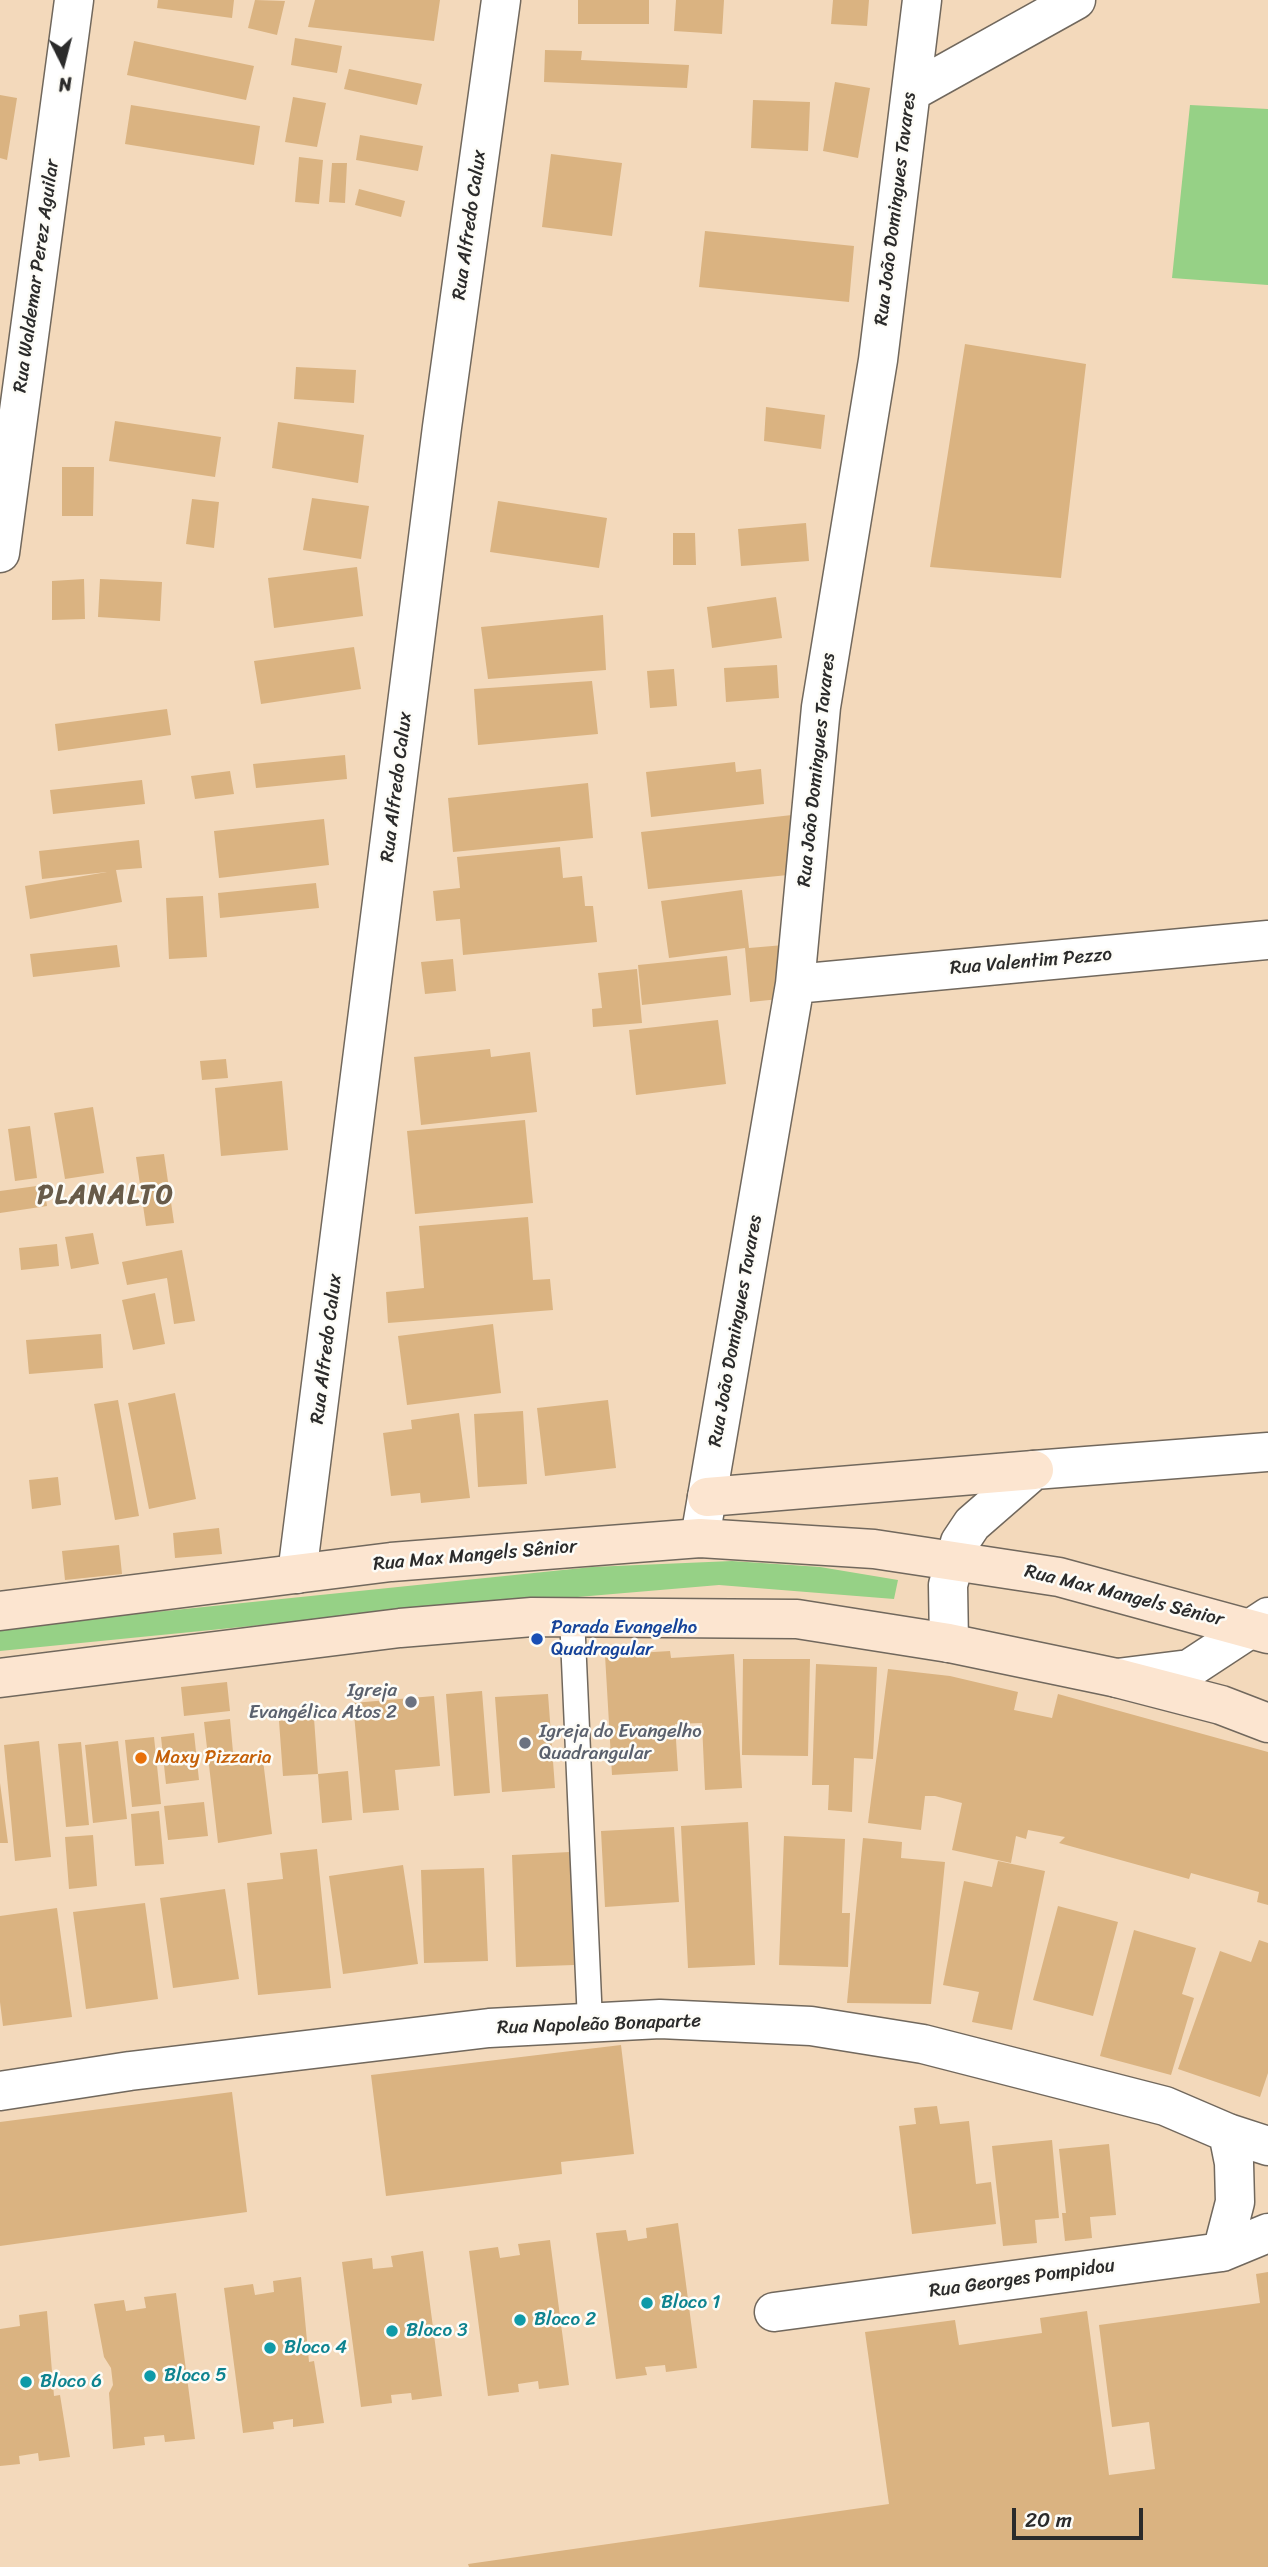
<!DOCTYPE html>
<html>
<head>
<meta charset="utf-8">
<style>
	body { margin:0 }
	#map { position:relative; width:1268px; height:2567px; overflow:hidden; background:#f3d9bb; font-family:Sriracha,sans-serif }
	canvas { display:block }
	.north { position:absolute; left:28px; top:28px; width:70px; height:70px; -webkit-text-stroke:5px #fdfcf7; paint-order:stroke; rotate:174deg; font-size:19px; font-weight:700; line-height:28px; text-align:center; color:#2b2b2b }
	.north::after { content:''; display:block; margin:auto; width:24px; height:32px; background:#2b2b2b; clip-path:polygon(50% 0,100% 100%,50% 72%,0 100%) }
	.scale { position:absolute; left:1012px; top:2508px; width:131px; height:32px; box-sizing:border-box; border:4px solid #2b2b2b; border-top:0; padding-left:9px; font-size:21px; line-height:24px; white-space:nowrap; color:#2b2b2b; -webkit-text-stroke:5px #fdfcf7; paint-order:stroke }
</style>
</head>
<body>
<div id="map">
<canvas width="1268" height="2567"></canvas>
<div class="north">N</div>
<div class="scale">20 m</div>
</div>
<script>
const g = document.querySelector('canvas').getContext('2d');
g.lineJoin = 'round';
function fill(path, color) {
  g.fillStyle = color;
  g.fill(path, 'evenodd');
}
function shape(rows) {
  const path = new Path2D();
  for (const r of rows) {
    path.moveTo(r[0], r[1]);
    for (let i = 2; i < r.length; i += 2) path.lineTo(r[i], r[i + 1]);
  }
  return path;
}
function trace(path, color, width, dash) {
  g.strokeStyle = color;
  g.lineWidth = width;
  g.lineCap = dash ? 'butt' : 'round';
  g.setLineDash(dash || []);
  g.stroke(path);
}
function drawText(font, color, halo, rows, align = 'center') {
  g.font = font + ' Sriracha,sans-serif';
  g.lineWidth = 5;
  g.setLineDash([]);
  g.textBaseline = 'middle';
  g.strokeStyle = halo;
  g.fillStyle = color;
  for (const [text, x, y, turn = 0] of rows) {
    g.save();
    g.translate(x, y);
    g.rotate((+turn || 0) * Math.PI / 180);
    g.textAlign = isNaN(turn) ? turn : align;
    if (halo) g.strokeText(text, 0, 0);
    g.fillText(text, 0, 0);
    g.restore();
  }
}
const green = shape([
	[1190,105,1268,109,1268,285,1172,278],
	[732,1561,820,1567,898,1580,894,1599,719,1585,342,1617,0,1651,0,1628,592,1567]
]);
const building = shape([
	[158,0,234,0,232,18,157,8],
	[255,0,285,1,277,35,248,28],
	[315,0,440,0,434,41,308,27],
	[578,0,649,0,649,24,578,24],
	[676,0,724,0,722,34,674,31],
	[833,0,869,0,867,26,831,24],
	[295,38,342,46,337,73,291,65],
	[134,41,254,66,246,100,127,75],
	[545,50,582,51,581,60,689,65,687,88,544,82],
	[349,69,422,84,417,105,344,89],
	[835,82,870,88,858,158,823,151],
	[0,95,17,98,7,160,0,158],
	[293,97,326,103,317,147,285,142],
	[753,100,810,102,808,151,751,148],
	[131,105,260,126,254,165,125,144],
	[360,135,423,146,418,171,356,160],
	[551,154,622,163,612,236,542,227],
	[299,157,323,160,319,204,295,202],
	[332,163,347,163,345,203,329,202],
	[359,189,405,201,401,217,355,205],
	[705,231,854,246,849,302,699,287],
	[965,344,1086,364,1061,578,930,567],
	[296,367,356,370,354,403,294,399],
	[766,407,825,415,821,449,764,441],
	[115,421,221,437,215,477,109,461],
	[278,422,364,435,358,483,272,468],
	[62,467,94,467,93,516,62,516],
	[312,498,369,506,361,559,303,550],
	[192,499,219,502,214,548,186,544],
	[498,501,607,518,599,568,490,552],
	[806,523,809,561,741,566,738,529],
	[673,533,695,533,696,565,673,565],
	[357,567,363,616,274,628,268,578],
	[84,579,85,619,52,620,52,581],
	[100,579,162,582,160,621,98,617],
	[776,597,782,638,712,648,707,607],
	[603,615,606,670,488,679,481,627],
	[354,647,361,689,261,704,254,661],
	[777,665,779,698,726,702,724,668],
	[674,669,677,706,650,708,647,671],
	[592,681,598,734,478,745,474,689],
	[167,709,171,735,58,751,55,724],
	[345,755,347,779,256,788,253,764],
	[735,762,736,772,761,769,764,804,651,817,646,772],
	[230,771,234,794,195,799,191,776],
	[142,780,145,804,53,814,50,790],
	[588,783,593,838,453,852,448,798],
	[792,815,798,874,648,889,641,832],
	[324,819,329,865,219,878,214,831],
	[139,840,142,868,116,870,122,902,30,919,25,886,107,872,42,879,39,851],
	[560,847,563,878,582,876,585,906,593,906,597,942,463,955,460,919,436,921,433,891,460,888,457,857],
	[316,883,319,908,220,918,218,893],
	[742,890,749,948,784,945,789,998,750,1002,745,948,669,958,661,901],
	[203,896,207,957,169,959,166,898],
	[117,945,120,967,33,977,30,954],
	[727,956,731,995,642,1005,638,965],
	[453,959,456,991,425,994,421,962],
	[637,969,642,1023,593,1027,592,1009,602,1008,598,973],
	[718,1020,726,1084,636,1095,629,1030],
	[490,1049,491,1057,530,1052,537,1112,421,1125,414,1057],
	[226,1059,228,1078,202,1080,200,1061],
	[282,1081,288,1150,221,1156,215,1088],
	[93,1107,104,1173,65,1179,54,1113],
	[525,1120,533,1203,415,1214,407,1131],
	[30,1126,37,1178,15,1181,8,1129],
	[164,1154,174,1223,146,1226,136,1157],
	[44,1185,47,1206,0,1213,0,1191],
	[528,1217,533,1280,550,1279,553,1310,388,1323,386,1292,424,1288,419,1226],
	[93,1233,99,1264,71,1269,65,1237],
	[57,1244,59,1266,21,1270,19,1248],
	[182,1250,195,1321,174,1324,167,1278,127,1285,122,1262],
	[155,1293,165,1344,133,1350,122,1300],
	[493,1324,501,1393,407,1405,398,1336],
	[101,1334,103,1368,29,1374,26,1340],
	[175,1393,196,1499,149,1509,128,1403],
	[118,1400,139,1516,115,1520,94,1404],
	[608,1400,616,1468,545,1476,537,1408],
	[523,1411,527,1484,478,1487,474,1414],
	[459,1413,470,1498,421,1503,420,1493,391,1496,383,1433,412,1429,411,1420],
	[58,1477,61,1505,32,1509,29,1480],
	[219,1528,222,1554,175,1558,173,1533],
	[119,1545,122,1574,65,1580,62,1551],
	[670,1651,671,1658,734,1654,742,1788,705,1790,702,1723,675,1724,678,1771,612,1775,605,1655],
	[743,1659,810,1659,808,1756,742,1755],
	[816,1664,877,1667,873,1759,854,1758,852,1812,828,1810,829,1785,812,1785],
	[888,1669,950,1676,1018,1692,1014,1710,1052,1718,1058,1694,1268,1752,1268,1905,1257,1902,1259,1892,1191,1873,1189,1879,1059,1843,1065,1837,1028,1830,1026,1839,1016,1836,1011,1863,952,1850,962,1803,935,1796,925,1796,921,1830,868,1823],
	[227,1682,230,1711,184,1716,181,1687],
	[482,1691,490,1793,454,1796,446,1694],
	[548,1694,555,1788,502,1792,495,1697],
	[434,1696,440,1766,395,1770,399,1810,363,1813,353,1703],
	[314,1718,318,1774,283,1776,279,1721],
	[230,1719,234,1763,263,1760,272,1834,218,1843,204,1722],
	[194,1733,199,1780,166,1784,161,1737],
	[154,1737,161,1804,132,1807,125,1740],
	[39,1741,51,1857,15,1861,4,1745],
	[118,1741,127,1819,93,1823,85,1745],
	[81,1742,89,1825,66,1827,58,1744],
	[348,1771,352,1820,322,1823,318,1774],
	[0,1783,8,1843,0,1843],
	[204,1802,208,1836,168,1840,164,1806],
	[159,1811,164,1864,135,1866,131,1814],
	[748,1822,755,1965,688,1968,681,1826],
	[674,1827,679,1902,605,1907,601,1831],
	[93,1835,97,1886,69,1889,65,1837],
	[784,1836,845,1839,842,1913,850,1913,848,1967,779,1965],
	[863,1838,902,1842,901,1858,945,1862,931,2004,847,2003],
	[317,1849,331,1988,258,1995,247,1883,283,1879,280,1853],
	[570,1852,574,1965,516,1967,512,1855],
	[998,1861,1045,1871,1012,2030,972,2022,979,1992,943,1985,964,1881,992,1887],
	[403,1865,418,1964,343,1974,329,1876],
	[484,1868,488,1961,424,1963,421,1870],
	[225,1889,239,1979,173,1988,160,1898],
	[145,1903,158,1999,86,2009,73,1912],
	[1058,1906,1118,1922,1093,2016,1033,2000],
	[57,1908,72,2017,3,2026,0,2002,0,1916],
	[1134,1930,1196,1948,1182,1994,1194,1998,1171,2075,1100,2056],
	[1259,1940,1268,1943,1268,2073,1260,2097,1178,2069,1220,1951,1251,1962],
	[621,2045,634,2154,561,2162,562,2174,386,2196,371,2075],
	[232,2092,247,2212,0,2246,0,2122],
	[937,2106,940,2124,969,2121,976,2184,991,2182,996,2224,912,2234,899,2126,916,2124,914,2108],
	[1052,2140,1059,2218,1035,2220,1037,2243,1003,2246,992,2146],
	[1109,2144,1116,2215,1090,2217,1092,2238,1065,2241,1062,2213,1066,2213,1059,2149],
	[678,2223,697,2368,666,2372,665,2365,645,2367,647,2375,616,2379,596,2233,626,2230,628,2241,647,2238,646,2228],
	[550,2240,569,2385,539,2389,538,2381,518,2384,519,2392,488,2396,469,2251,498,2247,500,2258,520,2255,518,2244],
	[423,2251,442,2396,412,2400,411,2393,391,2395,392,2403,361,2407,342,2262,372,2258,373,2269,393,2267,391,2256],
	[1268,2272,1268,2567,469,2567,468,2564,889,2504,865,2332,955,2320,959,2345,1042,2333,1040,2318,1087,2311,1109,2475,1155,2469,1149,2422,1112,2427,1099,2325,1260,2303,1256,2274],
	[301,2277,309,2362,314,2361,324,2423,293,2427,293,2419,273,2422,274,2429,243,2433,224,2288,253,2284,255,2295,274,2292,273,2281],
	[176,2293,195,2439,165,2442,164,2435,144,2437,145,2445,113,2449,109,2393,113,2385,111,2368,104,2357,94,2304,124,2300,126,2311,146,2308,144,2297],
	[47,2311,54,2396,60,2395,70,2457,39,2461,38,2453,19,2456,20,2464,0,2466,0,2329,20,2326,19,2315]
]);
const lane = shape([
	[572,1616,590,2022]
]);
const street = shape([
	[911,92,1076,0],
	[0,553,74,0],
	[795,984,1268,940],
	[700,1538,795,984,821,707,878,360,922,0],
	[297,1574,442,427,501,0],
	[949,1643,948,1585,960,1542,972,1524,1034,1470,1268,1452],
	[1117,1678,1189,1669,1268,1617],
	[0,2091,130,2071,489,2028,660,2019,811,2026,923,2044,1165,2106,1228,2133,1268,2146],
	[1222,2252,1235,2202,1234,2163,1228,2133],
	[774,2312,1222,2252,1268,2233]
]);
const secondary = shape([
	[707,1497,1034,1470],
	[0,1611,391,1562,700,1538,874,1549,1059,1577,1268,1634],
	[0,1678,400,1628,532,1617,797,1619,949,1643,1117,1678,1221,1705,1268,1723]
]);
const markers = [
	[537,1639,7,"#1a4fb4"],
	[411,1702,7,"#6b7280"],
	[525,1743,7,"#6b7280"],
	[141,1758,7,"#e8710a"],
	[647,2303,7,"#0f9aa8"],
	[520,2320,7,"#0f9aa8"],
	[392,2331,7,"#0f9aa8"],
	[270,2348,7,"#0f9aa8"],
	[150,2376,7,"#0f9aa8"],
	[26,2382,7,"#0f9aa8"]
];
const streetNames = [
	["Rua João Domingues Tavares",896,209,-83],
	["Rua Alfredo Calux",470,225,-82],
	["Rua Waldemar Perez Aguilar",37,276,-82],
	["Rua João Domingues Tavares",817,770,-84],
	["Rua Alfredo Calux",397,787,-83],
	["Rua Valentim Pezzo",1031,962,-5],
	["Rua João Domingues Tavares",736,1331,-80],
	["Rua Alfredo Calux",327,1349,-83],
	["Rua Max Mangels Sênior",475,1556,-5],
	["Rua Max Mangels Sênior",1124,1596,14],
	["Rua Napoleão Bonaparte",599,2025,-2],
	["Rua Georges Pompidou",1022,2279,-8]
];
const transitNames = [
	["Parada Evangelho",551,1628],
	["Quadragular",551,1650]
];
const worshipNames = [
	["Igreja",397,1691],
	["Evangélica Atos 2",397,1713],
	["Igreja do Evangelho",539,1732,"left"],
	["Quadrangular",539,1754,"left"]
];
const foodNames = [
	["Maxy Pizzaria",155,1758]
];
const cultureNames = [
	["Bloco 1",661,2303],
	["Bloco 2",534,2320],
	["Bloco 3",406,2331],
	["Bloco 4",284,2348],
	["Bloco 5",164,2376],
	["Bloco 6",40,2382]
];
const districtNames = [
	["PLANALTO",106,1196]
];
fill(green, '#96d186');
fill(building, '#dab381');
trace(lane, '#71685d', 27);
trace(street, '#71685d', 41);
trace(secondary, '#71685d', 41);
trace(lane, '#fff', 24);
trace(street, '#fff', 38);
trace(secondary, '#fce5d0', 38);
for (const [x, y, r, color] of markers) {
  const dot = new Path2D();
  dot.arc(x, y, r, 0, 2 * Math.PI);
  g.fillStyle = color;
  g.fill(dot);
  trace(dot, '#fdfcf7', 2.5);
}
drawText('19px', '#2b2b2b', '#fdfcf7', streetNames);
drawText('19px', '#164399', '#fdfcf7', transitNames, 'left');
drawText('19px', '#5b616d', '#fdfcf7', worshipNames, 'right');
drawText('19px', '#c56008', '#fdfcf7', foodNames, 'left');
drawText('19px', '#0d838f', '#fdfcf7', cultureNames, 'left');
g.letterSpacing = '2px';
drawText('bold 26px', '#685b49', '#fdfcf7', districtNames);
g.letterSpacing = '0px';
</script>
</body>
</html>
